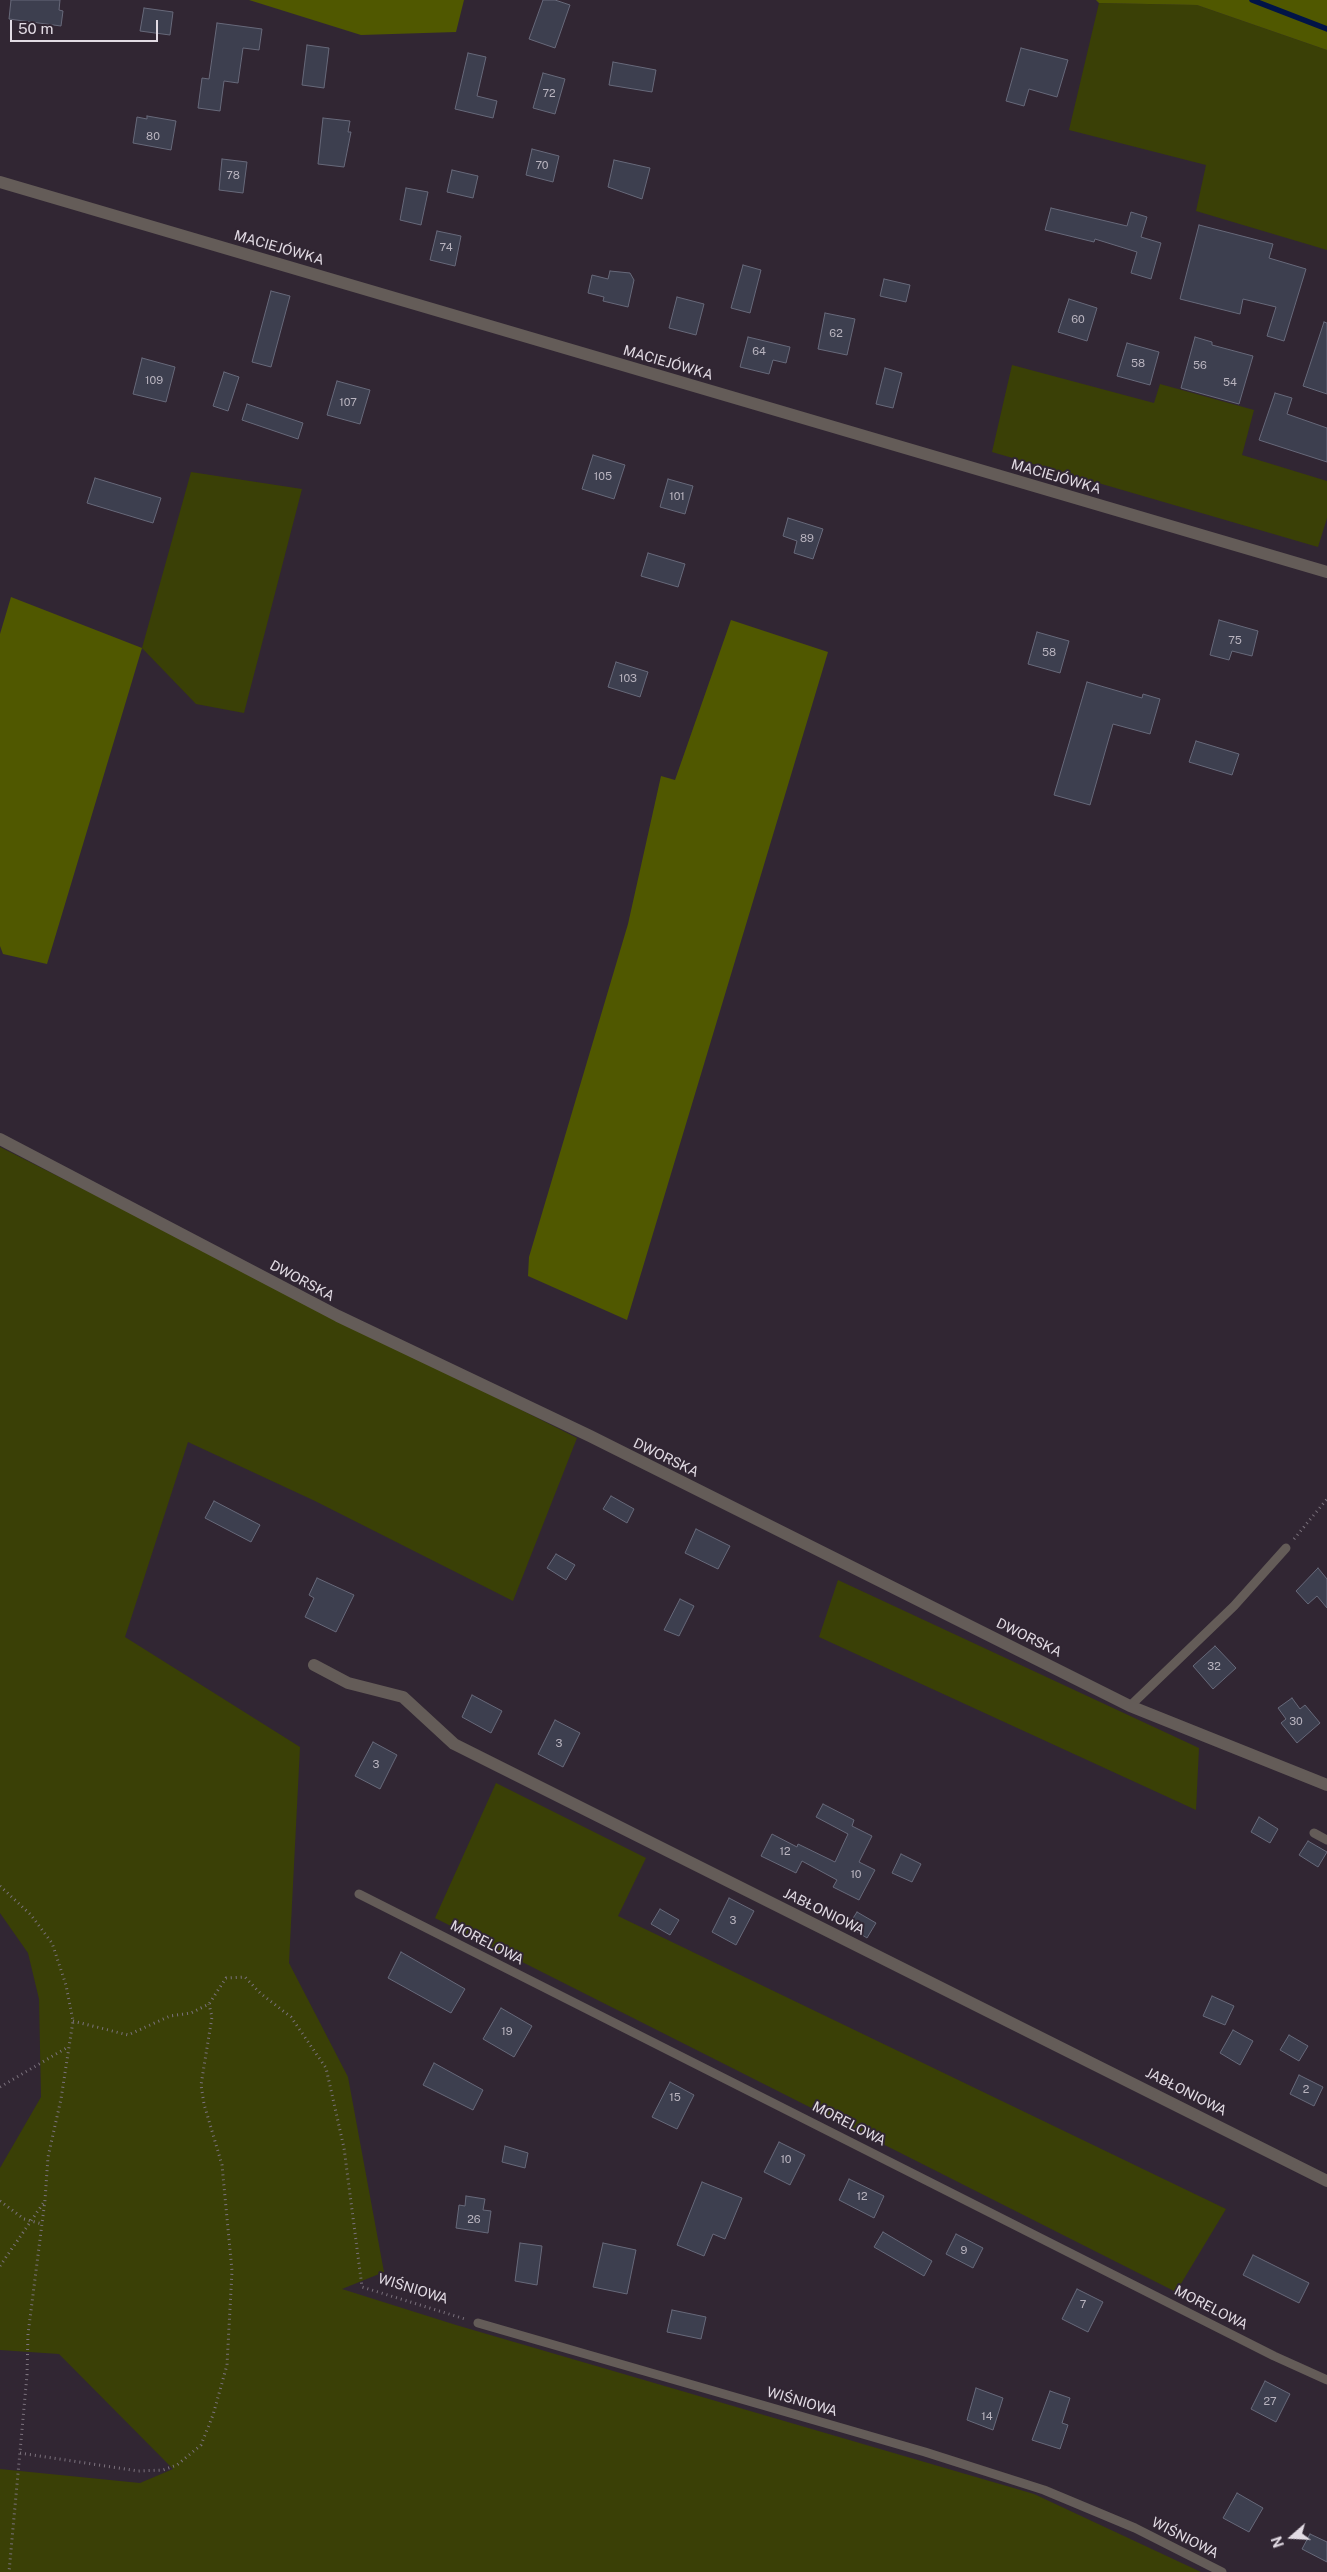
<!DOCTYPE html>
<html>
<head>
<meta charset="utf-8">
<style>
	body { margin:0 }
	#map { position:relative; width:1327px; height:2572px; overflow:hidden; background:#312633; font-family:"Public Sans",sans-serif }
	canvas { display:block }
	.north { position:absolute; left:1267px; top:2512px; width:50px; height:50px; -webkit-text-stroke:4px #312633; paint-order:stroke; rotate:251deg; font-size:14px; font-weight:700; line-height:20px; text-align:center; color:#e2dbe4 }
	.north::after { content:''; display:block; margin:auto; width:18px; height:22px; background:#e2dbe4; clip-path:polygon(50% 0,100% 100%,50% 72%,0 100%) }
	.scale { position:absolute; left:10px; top:20px; width:148px; height:22px; box-sizing:border-box; border:2px solid #e2dbe4; border-top:0; padding-left:6px; font-size:15px; line-height:18px; white-space:nowrap; color:#e2dbe4; -webkit-text-stroke:4px #312633; paint-order:stroke }
</style>
</head>
<body>
<div id="map">
<canvas width="1327" height="2572"></canvas>
<div class="north">N</div>
<div class="scale">50 m</div>
</div>
<script>
const g = document.querySelector('canvas').getContext('2d');
g.lineJoin = 'round';
function fill(path, color) {
  g.fillStyle = color;
  g.fill(path, 'evenodd');
}
function shape(rows) {
  const path = new Path2D();
  for (const r of rows) {
    path.moveTo(r[0], r[1]);
    for (let i = 2; i < r.length; i += 2) path.lineTo(r[i], r[i + 1]);
  }
  return path;
}
function trace(path, color, width, dash) {
  g.strokeStyle = color;
  g.lineWidth = width;
  g.lineCap = dash ? 'butt' : 'round';
  g.setLineDash(dash || []);
  g.stroke(path);
}
function drawText(font, color, halo, rows, align = 'center') {
  g.font = font + ' "Public Sans",sans-serif';
  g.lineWidth = 4;
  g.setLineDash([]);
  g.textBaseline = 'middle';
  g.strokeStyle = halo;
  g.fillStyle = color;
  for (const [text, x, y, turn = 0] of rows) {
    g.save();
    g.translate(x, y);
    g.rotate((+turn || 0) * Math.PI / 180);
    g.textAlign = isNaN(turn) ? turn : align;
    if (halo) g.strokeText(text, 0, 0);
    g.fillText(text, 0, 0);
    g.restore();
  }
}
const green = shape([
	[1099,3,1197,5,1327,50,1327,250,1196,211,1206,165,1069,130],
	[1012,365,1154,403,1160,384,1254,410,1242,455,1327,481,1327,518,1318,547,992,452],
	[191,472,302,489,244,713,196,704,142,648],
	[0,1147,577,1438,513,1601,315,1501,188,1442,125,1637,300,1747,289,1963,348,2077,384,2272,342,2289,456,2325,1034,2494,1201,2572,0,2572,0,2469,140,2483,173,2469,59,2354,0,2350,0,2168,41,2097,39,1999,28,1953,0,1913],
	[838,1580,1199,1748,1196,1810,819,1637],
	[496,1783,646,1858,618,1916,1226,2209,1176,2292,435,1918]
]);
const forest = shape([
	[249,0,464,0,456,32,361,35],
	[1096,0,1327,0,1327,50,1197,5,1099,3],
	[11,597,142,648,47,964,3,954,0,946,0,634],
	[731,620,828,652,627,1320,528,1276,529,1257,628,924,661,776,675,780]
]);
const stream = shape([
	[1252,0,1327,29]
]);
const building = shape([
	[11,0,60,0,59,10,63,11,61,26,9,19,11,0],
	[543,0,555,0,570,5,555,48,529,39,543,0],
	[144,8,173,12,170,35,140,31,144,8],
	[217,23,262,29,259,50,243,48,238,83,224,81,220,111,198,108,202,78,209,79,217,23],
	[307,45,329,48,324,88,302,85,307,45],
	[1021,48,1068,60,1057,97,1029,89,1024,106,1006,101,1021,48],
	[468,53,486,57,477,96,497,101,493,118,455,109,468,53],
	[613,62,656,70,652,92,609,85,613,62],
	[543,73,565,79,555,114,533,108,543,73],
	[147,116,176,121,171,150,133,143,137,117,147,119,147,116],
	[323,118,350,121,348,132,351,132,344,167,318,164,323,118],
	[532,149,559,156,553,182,526,175,532,149],
	[222,159,247,162,243,193,219,190,222,159],
	[614,160,650,168,642,199,608,187,614,160],
	[452,170,478,176,473,198,447,192,452,170],
	[406,188,428,192,421,225,400,220,406,188],
	[1051,208,1127,226,1131,212,1147,217,1141,237,1161,243,1151,279,1131,273,1137,252,1095,239,1094,242,1045,230,1051,208],
	[1199,225,1273,244,1269,258,1306,269,1284,341,1267,336,1276,307,1243,299,1240,314,1180,299,1199,225],
	[437,231,461,236,455,266,430,260,437,231],
	[743,265,761,270,750,313,731,308,743,265],
	[610,271,630,273,634,280,628,307,603,301,604,297,588,293,592,275,608,279,610,271],
	[884,279,910,285,906,302,880,296,884,279],
	[271,291,290,296,271,367,252,362,271,291],
	[677,297,704,304,696,335,669,328,677,297],
	[1069,299,1097,308,1087,341,1058,332,1069,299],
	[825,313,855,319,847,355,818,349,825,313],
	[1324,322,1327,323,1327,394,1303,386,1324,322],
	[748,337,790,347,786,363,773,360,769,374,740,367,748,337],
	[1195,337,1212,342,1212,345,1253,356,1239,404,1181,388,1195,337],
	[1127,343,1159,352,1150,385,1117,376,1127,343],
	[142,358,175,367,166,402,133,394,142,358],
	[885,368,902,373,893,408,876,404,885,368],
	[224,372,239,377,228,411,213,406,224,372],
	[337,381,370,390,360,424,327,415,337,381],
	[1275,393,1292,398,1287,414,1327,428,1327,462,1259,440,1275,393],
	[247,404,303,423,298,439,242,420,247,404],
	[593,455,625,465,614,499,582,489,593,455],
	[95,478,161,498,153,523,87,503,95,478],
	[668,479,693,486,685,514,660,507,668,479],
	[788,518,823,529,813,559,794,553,797,541,783,536,788,518],
	[648,553,685,564,678,587,641,576,648,553],
	[1219,620,1258,631,1252,656,1232,651,1229,660,1210,655,1219,620],
	[1037,632,1069,641,1060,673,1028,664,1037,632],
	[616,662,648,672,640,697,608,687,616,662],
	[1087,682,1142,698,1143,694,1160,699,1150,734,1113,724,1090,805,1054,795,1087,682],
	[1196,741,1239,754,1232,775,1189,762,1196,741],
	[611,1496,634,1509,627,1523,603,1509,611,1496],
	[214,1501,260,1525,251,1542,205,1518,214,1501],
	[696,1529,730,1546,718,1569,685,1553,696,1529],
	[556,1554,575,1565,566,1580,547,1568,556,1554],
	[1318,1568,1327,1579,1327,1608,1317,1596,1308,1604,1296,1591,1318,1568],
	[317,1578,354,1595,336,1632,305,1617,314,1598,309,1595,317,1578],
	[680,1599,694,1606,679,1636,664,1630,680,1599],
	[1215,1646,1236,1668,1213,1689,1193,1666,1215,1646],
	[472,1695,502,1711,491,1733,462,1717,472,1695],
	[1292,1698,1300,1709,1305,1705,1320,1723,1297,1743,1281,1723,1286,1719,1278,1708,1292,1698],
	[555,1720,580,1733,563,1767,538,1754,555,1720],
	[373,1742,397,1755,380,1789,355,1776,373,1742],
	[823,1804,854,1820,852,1826,872,1836,859,1862,875,1870,859,1900,833,1887,837,1880,802,1861,796,1873,761,1856,772,1834,797,1847,798,1844,835,1862,848,1834,816,1817,823,1804],
	[1259,1817,1278,1829,1270,1843,1251,1832,1259,1817],
	[1308,1841,1327,1852,1318,1867,1299,1855,1308,1841],
	[901,1854,921,1864,912,1882,892,1873,901,1854],
	[729,1898,754,1911,736,1945,712,1932,729,1898],
	[660,1909,679,1920,670,1935,651,1924,660,1909],
	[857,1912,876,1923,867,1938,848,1926,857,1912],
	[401,1952,465,1989,451,2013,388,1978,401,1952],
	[1212,1996,1234,2006,1225,2025,1203,2016,1212,1996],
	[501,2008,532,2026,514,2057,483,2039,501,2008],
	[1233,2030,1253,2041,1240,2065,1220,2053,1233,2030],
	[1289,2035,1308,2046,1299,2061,1280,2050,1289,2035],
	[434,2063,483,2090,473,2110,423,2085,434,2063],
	[1299,2075,1323,2087,1314,2106,1290,2094,1299,2075],
	[670,2082,694,2095,677,2129,652,2117,670,2082],
	[779,2142,805,2155,790,2185,764,2172,779,2142],
	[505,2146,528,2153,525,2168,502,2162,505,2146],
	[849,2179,884,2196,874,2218,839,2200,849,2179],
	[702,2182,742,2198,725,2239,713,2234,704,2256,677,2245,702,2182],
	[466,2196,485,2199,483,2210,491,2211,488,2233,456,2228,459,2205,465,2206,466,2196],
	[883,2232,932,2261,924,2276,874,2247,883,2232],
	[956,2234,983,2248,973,2268,946,2254,956,2234],
	[520,2243,542,2246,537,2285,515,2281,520,2243],
	[603,2243,636,2250,627,2294,593,2287,603,2243],
	[1253,2255,1309,2283,1299,2303,1243,2275,1253,2255],
	[1077,2289,1103,2302,1088,2332,1062,2319,1077,2289],
	[672,2310,706,2317,701,2339,667,2332,672,2310],
	[1265,2381,1290,2394,1276,2422,1251,2409,1265,2381],
	[976,2388,1003,2398,993,2430,967,2420,976,2388],
	[1050,2391,1070,2398,1062,2423,1068,2425,1060,2449,1032,2440,1050,2391],
	[1237,2493,1263,2508,1249,2532,1223,2518,1237,2493],
	[1310,2534,1327,2542,1327,2562,1302,2549,1310,2534]
]);
const path = shape([
	[1294,1539,1327,1499],
	[0,1886,31,1915,52,1943,66,1985,73,2021,61,2099,48,2157,45,2200,28,2334,27,2375,9,2572],
	[73,2021,128,2035,170,2016,191,2013,209,2004,226,1978,245,1977,260,1993,291,2017,326,2068,344,2148,362,2287,465,2319],
	[0,2087,68,2047],
	[0,2201,24,2219,42,2224],
	[0,2266,44,2202],
	[20,2453,138,2471,163,2470,177,2465,201,2445,213,2415,227,2365,232,2271,222,2165,204,2104,201,2085,212,2017,209,2004]
]);
const service = shape([
	[1130,1706,1234,1606,1286,1548],
	[1314,1833,1327,1840],
	[359,1894,1274,2356,1327,2380],
	[478,2323,925,2452,1044,2490,1135,2528,1222,2572]
]);
const minor = shape([
	[0,182,1327,572],
	[0,1139,338,1316,590,1436,1130,1706,1327,1785],
	[314,1665,348,1683,403,1697,454,1744,1327,2181]
]);
const numberNames = [
	["72",549,94],
	["80",153,137],
	["70",542,166],
	["78",233,176],
	["74",446,248],
	["60",1078,320],
	["62",836,334],
	["64",759,352],
	["58",1138,364],
	["56",1200,366],
	["109",154,381],
	["54",1230,383],
	["107",348,403],
	["105",603,477],
	["101",677,497],
	["89",807,539],
	["75",1235,641],
	["58",1049,653],
	["103",628,679],
	["32",1214,1667],
	["30",1296,1722],
	["3",559,1744],
	["3",376,1765],
	["12",785,1852],
	["10",856,1875],
	["3",733,1921],
	["19",507,2032],
	["2",1306,2090],
	["15",675,2098],
	["10",786,2160],
	["12",862,2197],
	["26",474,2220],
	["9",964,2251],
	["7",1083,2305],
	["27",1270,2402],
	["14",987,2417]
];
const streetNames = [
	["MACIEJÓWKA",279,248,16],
	["MACIEJÓWKA",668,363,16],
	["MACIEJÓWKA",1056,477,16],
	["DWORSKA",302,1281,28],
	["DWORSKA",666,1458,26],
	["DWORSKA",1029,1638,26],
	["JABŁONIOWA",824,1912,26],
	["MORELOWA",487,1943,27],
	["JABŁONIOWA",1186,2092,27],
	["MORELOWA",849,2124,27],
	["WIŚNIOWA",413,2289,17],
	["MORELOWA",1211,2308,27],
	["WIŚNIOWA",802,2402,16],
	["WIŚNIOWA",1185,2538,27]
];
fill(green, '#3a4006');
fill(forest, '#505800');
trace(stream, '#011447', 5.5);
fill(building, '#3d3f4f');
trace(building, '#67697a', 1);
trace(path, '#7b727d', 3, [1, 4]);
trace(service, '#645c58', 9);
trace(minor, '#645c58', 12);
drawText('11px', '#b9b4bf', null, numberNames);
drawText('14px', '#e2dbe4', '#312633', streetNames);
</script>
</body>
</html>
